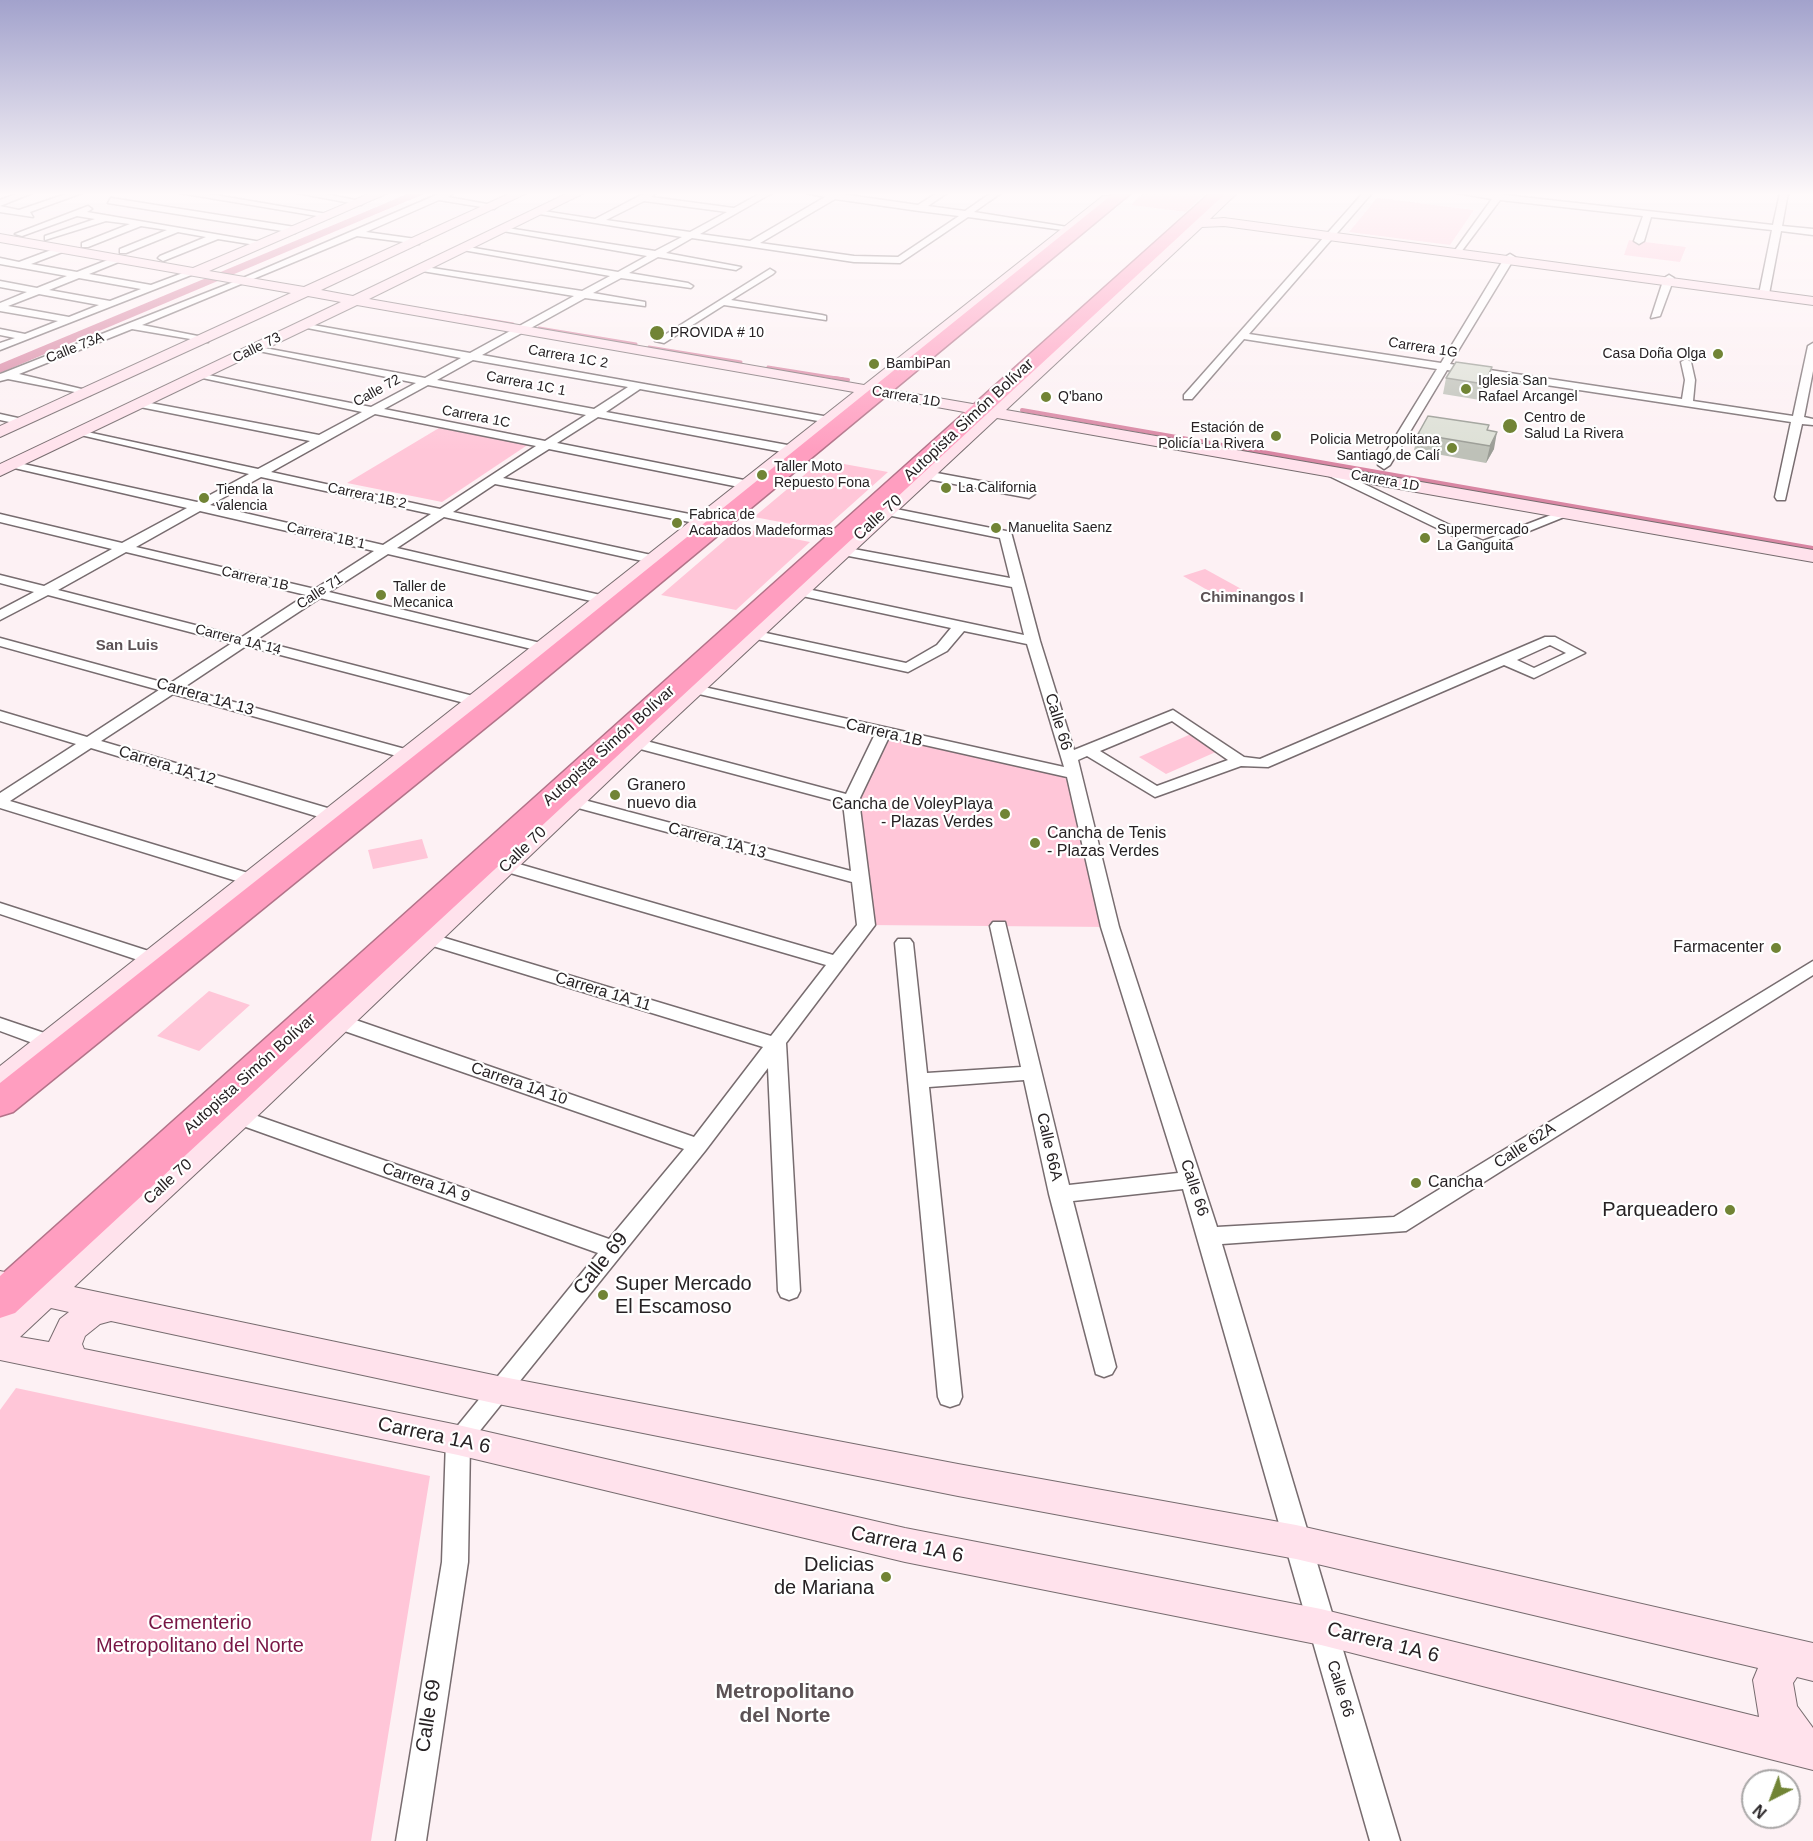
<!DOCTYPE html>
<html>
<head>
<meta charset="utf-8">
<style>
	body { margin:0 }
	#map { position:relative; width:1813px; height:1841px; overflow:hidden; background:#fdf1f4; font-family:Helvetica,sans-serif }
	canvas { display:block }
	.north { position:absolute; left:1741px; top:1769px; width:60px; height:60px; box-sizing:border-box; background:#fff; border:2px solid #a9a7a7; border-radius:50%; rotate:222deg; font-size:16px; font-weight:700; line-height:24px; text-align:center; color:#272224 }
	.north::after { content:''; display:block; margin:auto; width:21px; height:27px; background:#718435; clip-path:polygon(50% 0,100% 100%,50% 72%,0 100%) }
</style>
</head>
<body>
<div id="map">
<canvas width="1813" height="1841"></canvas>
<div class="north">N</div>
</div>
<script>
const g = document.querySelector('canvas').getContext('2d');
g.lineJoin = 'round';
function fill(path, color) {
  g.fillStyle = color;
  g.fill(path, 'evenodd');
}
function shape(rows) {
  const path = new Path2D();
  for (const r of rows) {
    path.moveTo(r[0], r[1]);
    for (let i = 2; i < r.length; i += 2) path.lineTo(r[i], r[i + 1]);
  }
  return path;
}
function trace(path, color, width, dash) {
  g.strokeStyle = color;
  g.lineWidth = width;
  g.lineCap = dash ? 'butt' : 'round';
  g.setLineDash(dash || []);
  g.stroke(path);
}
function drawText(font, color, halo, rows, align = 'center') {
  g.font = font + ' Helvetica,sans-serif';
  g.lineWidth = 4.5;
  g.setLineDash([]);
  g.textBaseline = 'middle';
  g.strokeStyle = halo;
  g.fillStyle = color;
  for (const [text, x, y, turn = 0] of rows) {
    g.save();
    g.translate(x, y);
    g.rotate((+turn || 0) * Math.PI / 180);
    g.textAlign = isNaN(turn) ? turn : align;
    if (halo) g.strokeText(text, 0, 0);
    g.fillText(text, 0, 0);
    g.restore();
  }
}
const green = shape([
	[1144,193,1205,193,1186,212,1131,205],
	[1377,198,1474,210,1450,245,1349,232],
	[1629,240,1686,247,1680,262,1624,255],
	[439,428,529,444,442,502,347,483],
	[822,460,888,472,823,530,754,517],
	[739,528,810,542,736,610,661,595],
	[1205,569,1245,591,1223,599,1183,576],
	[883,733,1074,774,1110,927,866,925,851,800],
	[1191,734,1218,751,1166,774,1139,757],
	[422,839,428,858,373,869,368,850],
	[209,991,250,1005,199,1051,157,1036],
	[16,1388,430,1476,371,1841,0,1841,0,1410]
]);
const water = shape([
	[410,193,426,193,0,373,0,364]
]);
const streamFar1 = shape([
	[465,316,513,324],
	[539,328,636,344],
	[649,347,741,362],
	[768,367,843,379]
]);
const stream = shape([
	[834,378,848,380],
	[1022,410,1813,548]
]);
const street = shape([
	[19,193,32,193,0,206,0,200,19,193],
	[69,193,82,193,30,212,33,217,0,212,0,206,19,210,69,193],
	[180,193,203,193,333,215,329,218,180,193],
	[297,193,320,193,365,202,361,205,297,193],
	[441,193,453,193,448,197,498,206,494,209,439,200,366,232,416,239,419,240,419,244,357,236,142,325,208,338,208,342,132,329,19,374,90,391,90,395,8,379,0,381,0,374,3,373,236,281,441,193],
	[645,193,656,193,651,197,734,208,761,193,772,193,700,234,750,241,825,197,807,193,834,193,918,205,937,193,947,193,928,206,965,211,991,193,1001,193,974,212,1074,228,1070,231,968,217,900,263,854,262,692,238,666,253,741,267,736,270,658,257,629,273,688,283,693,286,691,288,621,278,593,293,645,302,645,306,585,298,482,355,829,417,835,420,829,423,640,389,606,412,793,446,799,450,793,454,598,417,557,443,749,481,755,485,749,489,549,449,503,478,705,517,711,521,705,525,495,484,453,512,656,556,663,560,661,563,656,564,444,517,397,548,609,597,609,603,604,604,388,554,329,592,549,645,551,648,549,651,544,652,320,598,256,640,481,698,484,701,481,704,476,706,246,646,183,688,416,752,418,755,416,758,404,758,173,694,101,741,341,812,343,816,341,820,329,820,91,748,10,801,268,879,271,883,268,887,256,887,0,808,0,793,76,744,0,721,0,711,87,737,159,690,0,646,0,638,169,684,232,643,48,595,0,620,0,610,34,592,0,583,0,575,44,586,112,549,0,522,0,514,122,543,187,508,10,467,10,461,197,502,249,474,72,433,78,430,258,469,310,441,140,407,134,404,140,401,319,435,362,412,193,376,198,373,371,407,416,383,249,349,254,346,425,378,461,358,297,326,302,323,470,353,574,296,422,271,419,270,419,266,582,291,610,276,457,249,462,246,618,272,647,256,497,230,501,227,655,251,682,237,533,213,537,210,595,219,645,193],
	[835,199,919,211,959,216,898,257,854,256,760,243,835,199],
	[644,201,727,212,690,232,606,220,644,201],
	[473,360,628,387,594,409,437,380,473,360],
	[428,385,586,415,545,441,384,409,428,385],
	[375,414,536,446,440,509,271,472,375,414],
	[261,477,431,514,383,545,210,505,261,477],
	[200,511,374,551,315,589,136,547,200,511],
	[126,552,306,595,242,637,58,590,126,552],
	[1363,193,1372,193,1249,334,1441,363,1505,257,1510,254,1515,257,1450,364,1682,399,1685,380,1681,362,1686,359,1691,362,1695,380,1693,401,1793,416,1808,346,1813,343,1813,371,1804,417,1813,419,1813,425,1802,424,1785,500,1777,500,1775,497,1791,422,1447,370,1390,465,1384,469,1378,465,1437,369,1244,339,1192,399,1184,399,1184,395,1363,193],
	[1457,193,1505,193,1504,195,1773,225,1780,193,1788,193,1782,226,1813,229,1813,235,1781,231,1769,294,1764,297,1759,294,1772,230,1651,217,1644,241,1639,244,1634,241,1643,216,1500,200,1458,256,1453,253,1492,199,1457,193],
	[111,198,295,227,299,230,295,233,108,203,111,198],
	[88,206,92,209,87,212,267,243,262,246,218,239,163,261,158,258,160,256,206,237,178,232,126,253,120,253,120,249,167,230,141,226,88,247,82,247,82,243,130,224,106,221,45,240,45,236,95,219,77,216,22,236,15,234,88,206],
	[62,246,67,249,65,251,31,264,77,272,118,256,123,259,121,261,89,274,151,285,191,270,199,272,0,350,0,343,15,338,0,335,0,329,25,334,58,321,0,311,0,303,27,292,0,287,0,281,37,288,67,276,0,264,0,258,19,262,62,246],
	[79,278,141,289,110,301,49,290,79,278],
	[39,294,99,305,69,317,8,306,39,294],
	[770,269,775,272,773,274,731,300,822,315,826,316,826,320,724,305,664,343,655,341,770,269],
	[1669,275,1674,278,1660,316,1651,318,1664,278,1669,275],
	[0,414,27,420,29,422,23,425,0,420,0,414],
	[1329,467,1483,541,1564,510,1572,510,1574,513,1482,550,1325,474,1323,471,1329,467],
	[926,471,1029,490,1035,494,1029,498,922,478,920,475,926,471],
	[886,507,1011,532,1040,641,1074,750,1173,710,1244,757,1260,759,1545,637,1555,637,1585,653,1534,678,1504,665,1268,767,1241,766,1155,797,1087,756,1078,760,1119,927,1217,1227,1394,1217,1813,961,1813,975,1406,1231,1222,1244,1400,1841,1370,1841,1183,1189,1073,1201,1116,1367,1112,1374,1104,1377,1096,1374,1049,1194,1024,1080,929,1087,962,1397,959,1404,950,1407,941,1404,938,1397,895,943,898,939,910,939,913,943,927,1073,1021,1067,990,926,993,922,1005,922,1069,1185,1178,1173,1101,927,1067,777,889,737,859,800,875,925,786,1043,800,1291,797,1297,789,1300,781,1297,778,1291,768,1068,705,1151,470,1443,468,1562,426,1841,396,1841,442,1562,446,1440,598,1253,232,1122,229,1117,232,1112,239,1110,246,1112,609,1239,684,1149,333,1027,330,1022,333,1017,340,1016,347,1017,694,1137,763,1047,423,943,420,939,423,935,435,935,771,1036,826,965,500,870,497,866,506,861,512,862,833,955,857,925,852,882,567,805,565,802,573,797,851,871,843,803,629,746,627,743,635,738,846,794,875,734,690,692,688,689,690,686,695,685,1064,767,1027,644,964,631,947,651,908,672,752,638,745,634,752,630,906,663,937,645,951,628,793,594,791,591,798,587,1024,635,1012,587,838,554,838,548,843,547,1010,578,1000,538,882,514,880,511,886,507],
	[1550,645,1566,653,1534,668,1517,660,1550,645],
	[1172,721,1228,760,1157,786,1100,751,1172,721],
	[0,903,161,955,163,959,161,963,147,963,0,914,0,903],
	[0,1018,56,1037,59,1042,56,1047,49,1049,0,1031,0,1018]
]);
const secondary = shape([
	[371,193,388,193,209,271,304,287,511,193,527,193,321,290,353,296,568,193,584,193,369,299,864,385,1103,196,1111,196,1111,202,880,388,990,407,1224,193,1237,193,1210,219,1224,218,1813,297,1813,305,1224,226,1202,227,1006,410,1813,550,1813,562,997,418,643,748,249,1124,74,1287,498,1376,958,1464,1296,1525,1813,1643,1813,1681,1797,1677,1793,1683,1797,1706,1813,1728,1813,1770,1321,1645,905,1562,458,1455,0,1360,0,1315,17,1300,0,1297,0,1271,39,1280,229,1110,627,738,981,415,870,395,10,1088,0,1091,0,1066,854,392,357,305,0,476,0,464,341,302,308,296,0,437,0,426,291,293,0,242,0,234,193,268,371,193],
	[51,1308,69,1312,60,1319,49,1342,20,1337,51,1308],
	[111,1321,498,1404,958,1496,1296,1559,1758,1668,1753,1680,1759,1717,1321,1609,905,1528,458,1425,84,1349,82,1344,85,1336,100,1324,111,1321]
]);
const highway = shape([
	[1114,193,1131,193,506,711,13,1112,0,1116,0,1083,486,699,1114,193],
	[1210,193,1226,193,15,1313,0,1318,0,1276,1210,193]
]);
const wall = shape([
	[1446,378,1489,383,1480,400,1443,394],
	[1488,430,1494,449,1486,463,1414,450,1418,434]
]);
const shadedWall = shape([
	[1492,367,1489,383,1480,400,1484,384],
	[1497,432,1494,449,1486,463,1490,446]
]);
const building = shape([
	[1456,362,1492,367,1484,384,1446,378,1456,362],
	[1428,416,1489,425,1487,430,1497,432,1490,446,1418,434,1428,416]
]);
const markers = [
	[657,333,8,"#718435"],
	[1718,354,6,"#718435"],
	[874,364,6,"#718435"],
	[1466,389,6,"#718435"],
	[1046,397,6,"#718435"],
	[1510,426,8,"#718435"],
	[1276,436,6,"#718435"],
	[1452,448,6,"#718435"],
	[762,475,6,"#718435"],
	[946,488,6,"#718435"],
	[204,498,6,"#718435"],
	[677,523,6,"#718435"],
	[996,528,6,"#718435"],
	[1425,538,6,"#718435"],
	[381,595,6,"#718435"],
	[615,795,6,"#718435"],
	[1005,814,6,"#718435"],
	[1035,843,6,"#718435"],
	[1776,948,6,"#718435"],
	[1416,1183,6,"#718435"],
	[1730,1210,6,"#718435"],
	[603,1295,6,"#718435"],
	[886,1577,6,"#718435"]
];
const farPoinames = [
	["PROVIDA # 10",670,333],
	["Casa Doña Olga",1706,354,"right"],
	["BambiPan",886,364],
	["Iglesia San",1478,381],
	["Rafael Arcangel",1478,397],
	["Q'bano",1058,397],
	["Centro de",1524,418],
	["Salud La Rivera",1524,434],
	["Estación de",1264,428,"right"],
	["Policía La Rivera",1264,444,"right"],
	["Policia Metropolitana",1440,440,"right"],
	["Santiago de Calí",1440,456,"right"],
	["Taller Moto",774,467],
	["Repuesto Fona",774,483],
	["La California",958,488],
	["Tienda la",216,490],
	["valencia",216,506],
	["Fabrica de",689,515],
	["Acabados Madeformas",689,531],
	["Manuelita Saenz",1008,528],
	["Supermercado",1437,530],
	["La Ganguita",1437,546],
	["Taller de",393,587],
	["Mecanica",393,603]
];
const farStreetnames = [
	["Calle 73A",75,348,-22],
	["Calle 73",257,348,-26],
	["Carrera 1G",1423,348,9],
	["Carrera 1C 2",568,357,10],
	["Carrera 1C 1",526,384,11],
	["Calle 72",377,391,-29],
	["Carrera 1D",906,397,10],
	["Carrera 1C",476,417,11],
	["Carrera 1D",1385,481,10],
	["Carrera 1B 2",367,496,12],
	["Carrera 1B 1",326,536,13],
	["Carrera 1B",255,579,13],
	["Calle 71",320,592,-33],
	["Carrera 1A 14",238,640,14]
];
const farNeighbourhoodnames = [
	["Chiminangos I",1252,598],
	["San Luis",127,646]
];
const streetNames = [
	["Autopista Simón Bolívar",969,420,-43],
	["Calle 70",878,518,-42],
	["Carrera 1A 13",205,697,16],
	["Calle 66",1058,722,73],
	["Carrera 1B",884,733,13],
	["Autopista Simón Bolívar",609,746,-42],
	["Carrera 1A 12",167,766,17],
	["Carrera 1A 13",717,841,15],
	["Calle 70",523,850,-44],
	["Carrera 1A 11",603,992,17],
	["Autopista Simón Bolívar",250,1074,-42],
	["Carrera 1A 10",519,1084,19],
	["Calle 62A",1525,1146,-33],
	["Calle 66A",1049,1147,77],
	["Calle 70",168,1182,-42],
	["Carrera 1A 9",426,1183,19],
	["Calle 66",1194,1188,72],
	["Calle 66",1340,1689,73]
];
const poiNames = [
	["Granero",627,786],
	["nuevo dia",627,804],
	["Cancha de VoleyPlaya",993,805,"right"],
	["- Plazas Verdes",993,823,"right"],
	["Cancha de Tenis",1047,834],
	["- Plazas Verdes",1047,852],
	["Farmacenter",1764,948,"right"],
	["Cancha",1428,1183]
];
const nearPoinames = [
	["Parqueadero",1718,1210],
	["Super Mercado",615,1284,"left"],
	["El Escamoso",615,1307,"left"],
	["Delicias",874,1565],
	["de Mariana",874,1588]
];
const nearStreetnames = [
	["Calle 69",601,1264,-51],
	["Carrera 1A 6",434,1436,12],
	["Carrera 1A 6",907,1545,12],
	["Carrera 1A 6",1383,1643,14],
	["Calle 69",429,1716,-81]
];
const nearParknames = [
	["Cementerio",200,1623],
	["Metropolitano del Norte",200,1646]
];
const nearNeighbourhoodnames = [
	["Metropolitano",785,1692],
	["del Norte",785,1716]
];
fill(green, '#ffc6d8');
fill(water, '#d986a3');
trace(streamFar1, '#d986a3', 3);
trace(stream, '#d986a3', 4);
trace(street, '#776c6f', 3);
trace(secondary, '#776c6f', 2);
trace(highway, '#b37389', 3);
fill(street, '#fff');
fill(secondary, '#ffe2ec');
fill(highway, '#ff9ec0');
fill(wall, '#bec1b8');
fill(shadedWall, '#9b9d96');
fill(building, '#dde0d6');
trace(building, '#9b9d96', 1.5);
const sky = g.createLinearGradient(0, 0, 0, 451);
sky.addColorStop(0, '#a2a2cc');
sky.addColorStop(0.43, '#fef9fa');
sky.addColorStop(1, '#fef9fa00');
g.fillStyle = sky;
g.fillRect(0, 0, 1813, 451);
for (const [x, y, r, color] of markers) {
  const dot = new Path2D();
  dot.arc(x, y, r, 0, 2 * Math.PI);
  g.fillStyle = color;
  g.fill(dot);
  trace(dot, '#fff', 2);
}
drawText('14px', '#272224', '#fff', farPoinames, 'left');
drawText('14px', '#272224', '#fff', farStreetnames);
drawText('bold 15px', '#5c5255', '#fff', farNeighbourhoodnames);
drawText('16px', '#272224', '#fff', streetNames);
drawText('16px', '#272224', '#fff', poiNames, 'left');
drawText('20px', '#272224', '#fff', nearPoinames, 'right');
drawText('20px', '#272224', '#fff', nearStreetnames);
drawText('20px', '#781544', '#fff', nearParknames);
drawText('bold 21px', '#5c5255', '#fff', nearNeighbourhoodnames);
</script>
</body>
</html>
